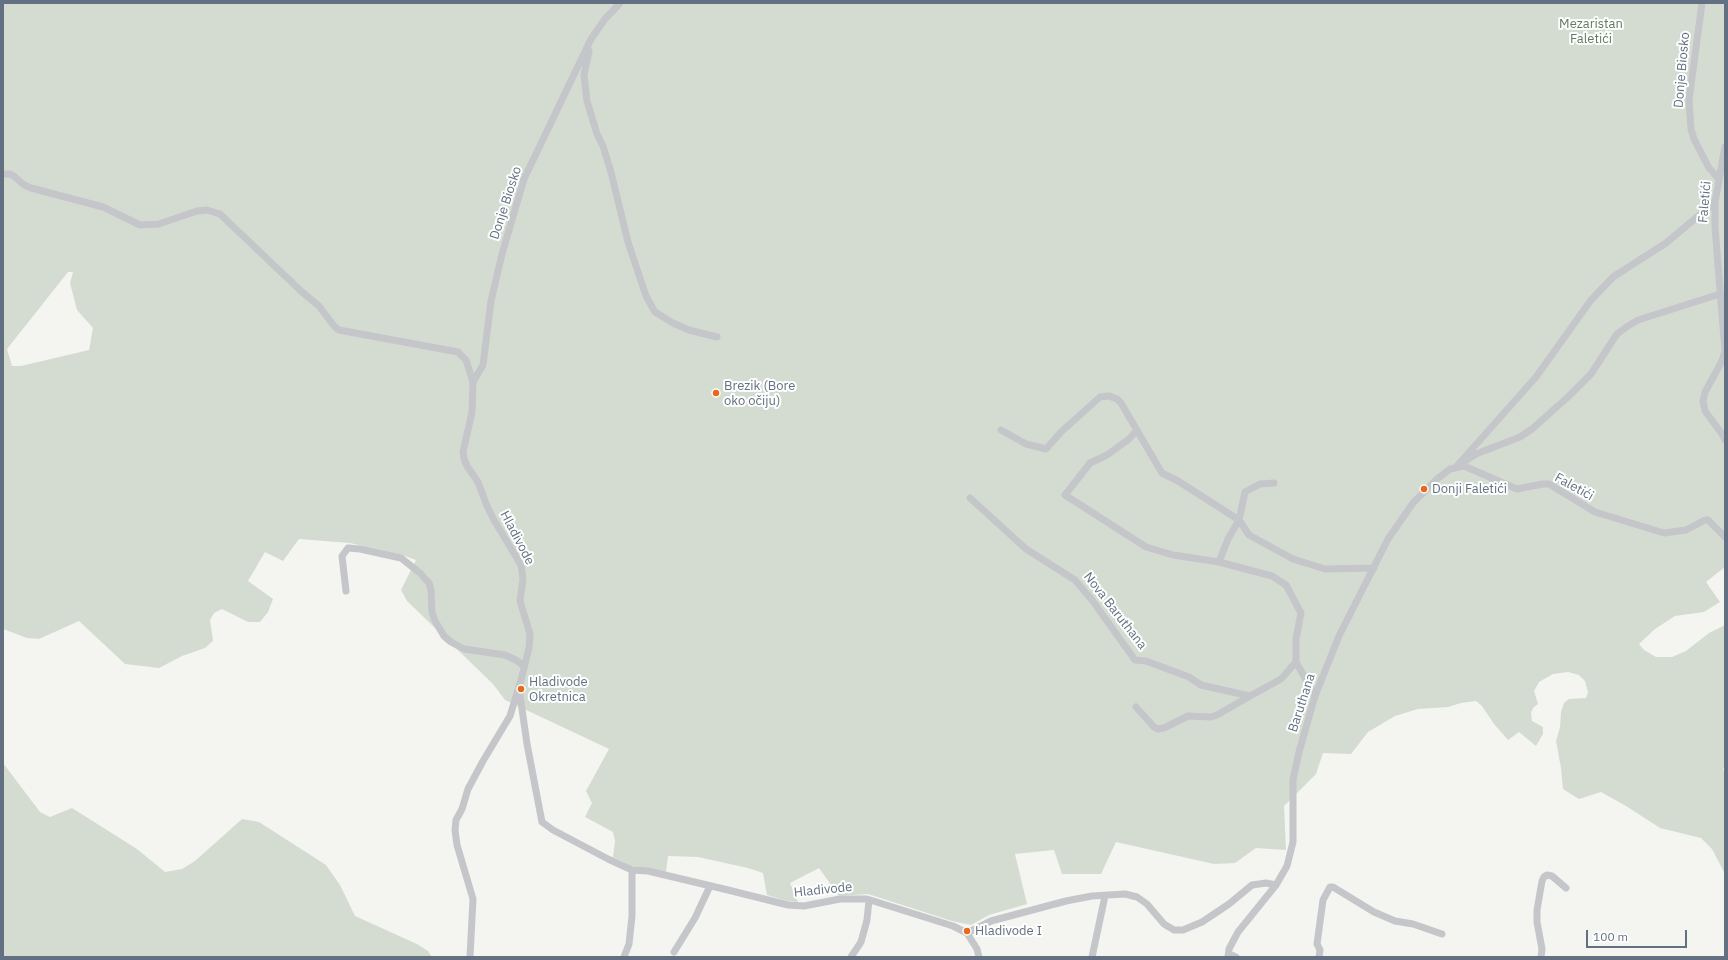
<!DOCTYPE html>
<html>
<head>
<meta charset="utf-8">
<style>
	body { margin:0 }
	#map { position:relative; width:1728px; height:960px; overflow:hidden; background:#f4f5f0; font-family:"IBM Plex Sans",sans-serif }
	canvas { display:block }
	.frame { position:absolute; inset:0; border:4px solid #627082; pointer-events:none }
	.scale { position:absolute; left:1586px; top:930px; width:101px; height:18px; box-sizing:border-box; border:2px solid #627082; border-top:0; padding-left:5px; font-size:12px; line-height:14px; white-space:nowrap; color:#627082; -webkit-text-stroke:3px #fff; paint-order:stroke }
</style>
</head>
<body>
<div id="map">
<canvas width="1728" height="960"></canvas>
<div class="frame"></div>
<div class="scale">100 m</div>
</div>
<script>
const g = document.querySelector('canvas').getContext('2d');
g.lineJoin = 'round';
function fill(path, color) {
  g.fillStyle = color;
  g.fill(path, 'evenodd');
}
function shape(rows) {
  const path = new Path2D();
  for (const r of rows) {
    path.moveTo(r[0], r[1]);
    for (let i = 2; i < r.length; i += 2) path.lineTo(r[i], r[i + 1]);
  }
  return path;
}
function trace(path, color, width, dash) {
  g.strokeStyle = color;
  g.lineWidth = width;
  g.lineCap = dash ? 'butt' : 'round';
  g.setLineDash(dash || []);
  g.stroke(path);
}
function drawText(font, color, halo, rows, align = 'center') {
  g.font = font + ' "IBM Plex Sans",sans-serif';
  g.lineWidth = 4;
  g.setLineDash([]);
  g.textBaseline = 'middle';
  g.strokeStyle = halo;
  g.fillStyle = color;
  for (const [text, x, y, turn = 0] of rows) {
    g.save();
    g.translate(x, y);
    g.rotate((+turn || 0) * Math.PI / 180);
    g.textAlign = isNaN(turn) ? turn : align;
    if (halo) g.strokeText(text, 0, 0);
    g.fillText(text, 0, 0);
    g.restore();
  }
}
const green = shape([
	[3,3,1725,3,1725,567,1706,582,1720,602,1704,612,1675,616,1655,629,1639,644,1644,650,1656,657,1672,657,1686,651,1709,633,1725,625,1725,767,1723,769,1725,774,1725,874,1712,849,1701,838,1660,828,1626,806,1601,792,1579,799,1563,789,1561,768,1556,741,1560,727,1561,712,1564,703,1569,699,1586,698,1588,692,1585,681,1579,675,1568,672,1553,674,1539,682,1534,691,1538,704,1533,708,1531,713,1532,721,1543,727,1543,734,1536,746,1519,732,1508,740,1494,724,1482,706,1476,701,1461,703,1448,707,1418,709,1395,716,1368,732,1351,754,1323,753,1316,774,1284,806,1286,850,1256,848,1235,863,1214,864,1116,842,1101,874,1062,874,1054,850,1015,854,1027,904,989,915,971,925,952,921,868,894,839,896,819,868,790,883,798,902,787,901,767,895,763,873,748,868,698,857,668,856,666,872,631,866,613,857,615,841,613,832,585,817,592,803,586,791,609,749,505,700,493,684,407,601,401,590,416,560,402,555,350,543,299,539,283,561,265,552,248,581,273,599,268,612,260,622,248,622,222,609,214,613,210,620,213,641,205,648,182,656,159,668,125,664,79,621,39,639,27,638,3,629],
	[68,272,73,272,70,283,77,310,93,328,89,350,21,366,12,366,7,349],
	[3,763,40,812,50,817,72,808,137,849,165,872,182,869,195,861,242,819,259,822,326,865,340,885,355,916,417,944,428,951,432,957,3,957]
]);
const minor = shape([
	[1702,3,1689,100,1691,129,1694,139,1709,168,1719,179],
	[589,51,584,75,587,101,597,134,603,146,611,172,628,242,646,296,655,312,673,323,689,330,717,337],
	[1725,147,1715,202,1715,227,1725,351,1722,361,1705,392,1703,401,1705,411,1722,434,1725,440],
	[3,174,10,174,15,177,24,185,31,188,103,207,140,225,159,224,197,211,207,210,220,214,302,292,319,306,334,326,339,330,458,352,466,360,473,382],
	[1001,430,1026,444,1046,449,1061,432,1100,397,1109,396,1117,399,1121,403,1162,473,1178,481,1239,520,1249,535,1293,559,1325,569,1374,568],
	[1137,430,1129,439,1107,455,1090,463,1065,495,1146,547,1173,555,1219,562,1272,576,1286,585,1301,613,1296,639,1296,662,1315,696],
	[1465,461,1476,454,1520,437,1532,429,1569,396,1591,374,1617,334,1628,326,1638,320,1720,294],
	[1456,467,1536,377,1591,300,1613,277,1666,243,1715,202],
	[970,498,1026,549,1075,580,1092,600,1135,660,1146,661,1189,677,1201,685,1250,696,1281,679,1296,662],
	[1219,562,1228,539,1239,520,1245,492,1260,484,1274,483],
	[346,591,342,556,348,548,360,549,401,558,420,573,429,583,431,590,432,612,435,621,444,636,451,642,464,649,505,655,516,660,524,666],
	[519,688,527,744,542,822,553,830,608,859,632,870],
	[1136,707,1154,727,1158,729,1164,728,1188,716,1211,717,1217,715,1250,696],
	[967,933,991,921,1066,901,1092,896,1125,894,1137,897,1147,904,1164,924,1174,930,1183,930,1202,922,1229,904,1252,885,1266,883,1276,885],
	[674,952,695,918,710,886],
	[1229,954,1236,957],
	[470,957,473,899,457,845,455,830,456,820,462,809,468,789,483,761,510,716,521,680,529,648,530,634,520,601,523,579,521,565,494,520,487,506,478,482,467,466,464,459,463,452,472,412,473,382,483,365,491,301,502,254,524,179,591,39,605,19,620,3],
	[624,957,629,944,632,916,632,870,648,871,728,890,788,905,804,906,840,899,867,899,953,926,967,933,977,949,979,957],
	[851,957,861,942,867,920,869,900],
	[1092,957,1105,896],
	[1228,957,1229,949,1238,932,1276,885,1287,866,1293,842,1293,780,1299,752,1315,696,1339,636,1388,539,1413,503,1437,479,1450,469,1464,466,1517,489,1543,484,1549,484,1595,512,1664,533,1686,530,1705,520,1708,520,1725,537],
	[1319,957,1320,950,1317,944,1323,900,1330,887,1333,887,1374,912,1395,921,1413,924,1442,934],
	[1541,957,1542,949,1537,922,1537,910,1542,881,1544,877,1547,875,1552,876,1566,888]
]);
const markers = [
	[716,393,4,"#e8691d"],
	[1424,489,4,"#e8691d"],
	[521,689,4,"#e8691d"],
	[967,931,4,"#e8691d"]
];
const parkNames = [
	["Mezaristan",1591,24],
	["Faletići",1591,39]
];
const streetNames = [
	["Donje Biosko",1682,70,-85],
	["Faletići",1705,202,-85],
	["Donje Biosko",506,203,-72],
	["Faletići",1574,487,29],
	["Hladivode",517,538,62],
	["Nova Baruthana",1115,611,52],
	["Baruthana",1302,703,-72],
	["Hladivode",823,890,-6]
];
const poiNames = [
	["Brezik (Bore",724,386],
	["oko očiju)",724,401],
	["Donji Faletići",1432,489],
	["Hladivode",529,682],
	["Okretnica",529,697],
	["Hladivode I",975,931]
];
fill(green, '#d4dcd1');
trace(minor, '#c4c6ca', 7);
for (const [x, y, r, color] of markers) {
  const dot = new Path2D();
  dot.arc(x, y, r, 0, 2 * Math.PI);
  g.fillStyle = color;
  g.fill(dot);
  trace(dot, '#fff', 1.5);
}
drawText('13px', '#637961', '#fff', parkNames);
drawText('13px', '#627082', '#fff', streetNames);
drawText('13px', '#627082', '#fff', poiNames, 'left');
</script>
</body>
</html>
